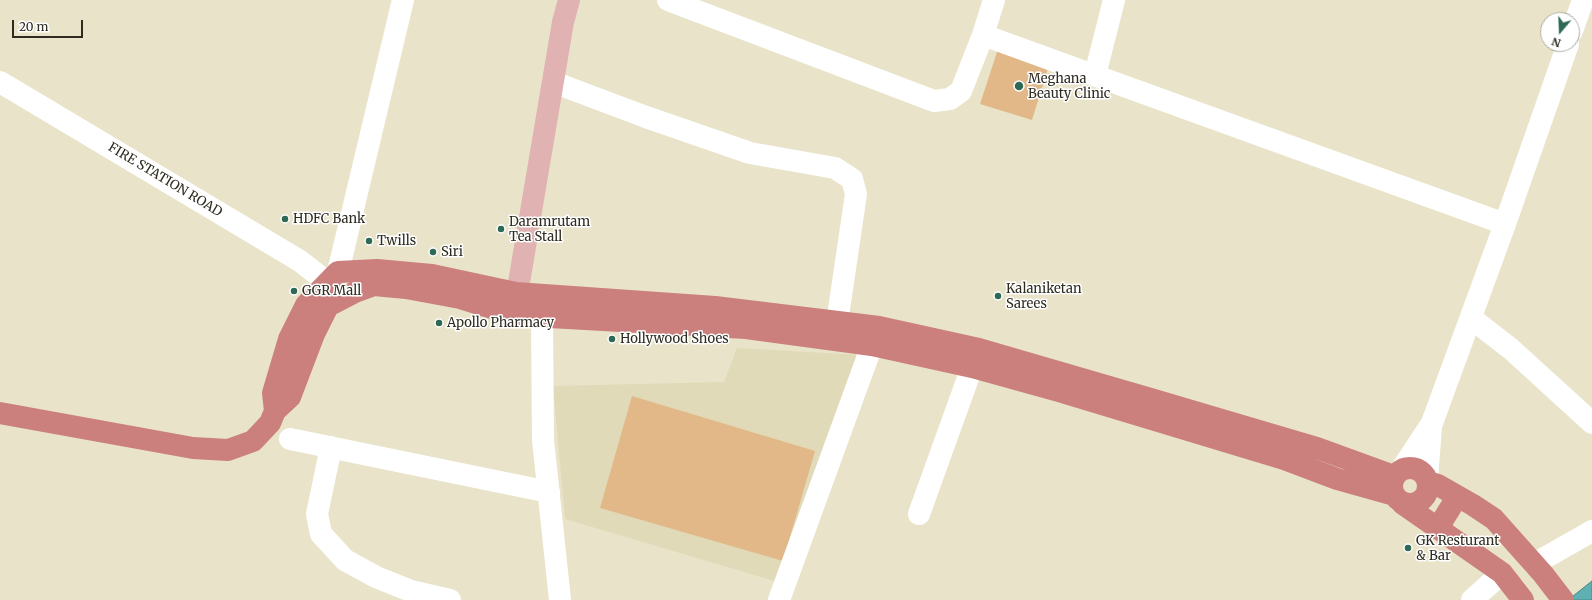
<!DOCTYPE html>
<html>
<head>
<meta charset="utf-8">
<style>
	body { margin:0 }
	#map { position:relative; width:1592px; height:600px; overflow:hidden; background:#e9e4c9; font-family:Merriweather,serif }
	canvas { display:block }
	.north { position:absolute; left:1540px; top:12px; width:40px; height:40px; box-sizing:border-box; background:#fff; border:1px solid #ababa6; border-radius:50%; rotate:199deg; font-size:11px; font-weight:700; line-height:16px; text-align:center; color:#2e2c21 }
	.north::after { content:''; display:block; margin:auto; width:14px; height:18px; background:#2d6954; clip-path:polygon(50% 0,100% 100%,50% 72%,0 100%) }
	.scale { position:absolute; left:12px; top:20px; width:71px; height:18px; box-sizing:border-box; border:2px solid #2e2c21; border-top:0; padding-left:5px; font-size:12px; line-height:14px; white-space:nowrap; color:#2e2c21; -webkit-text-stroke:3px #fff; paint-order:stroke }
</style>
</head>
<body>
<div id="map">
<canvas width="1592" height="600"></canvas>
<div class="north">N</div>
<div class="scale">20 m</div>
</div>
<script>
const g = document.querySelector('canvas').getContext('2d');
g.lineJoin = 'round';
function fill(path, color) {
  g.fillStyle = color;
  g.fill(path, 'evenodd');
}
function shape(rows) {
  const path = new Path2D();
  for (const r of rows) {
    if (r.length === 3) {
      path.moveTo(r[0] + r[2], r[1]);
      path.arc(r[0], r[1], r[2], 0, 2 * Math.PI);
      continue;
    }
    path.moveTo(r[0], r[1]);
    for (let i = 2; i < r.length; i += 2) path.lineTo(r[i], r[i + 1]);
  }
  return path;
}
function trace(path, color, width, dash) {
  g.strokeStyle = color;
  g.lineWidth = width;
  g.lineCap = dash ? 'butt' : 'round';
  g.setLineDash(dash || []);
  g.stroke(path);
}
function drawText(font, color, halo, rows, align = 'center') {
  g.font = font + ' Merriweather,serif';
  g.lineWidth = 3;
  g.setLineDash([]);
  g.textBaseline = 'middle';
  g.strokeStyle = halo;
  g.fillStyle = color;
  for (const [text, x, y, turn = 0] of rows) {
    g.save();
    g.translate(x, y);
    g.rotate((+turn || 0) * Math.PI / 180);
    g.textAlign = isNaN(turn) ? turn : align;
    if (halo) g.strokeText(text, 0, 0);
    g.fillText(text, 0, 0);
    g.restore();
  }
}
const built = shape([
	[737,348,861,355,778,582,565,519,553,386,724,382]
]);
const water = shape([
	[1592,581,1592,600,1568,600,1592,581]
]);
const building = shape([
	[999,46,1050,62,1032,120,980,104],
	[632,396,815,451,783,561,600,508]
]);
const minor = shape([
	[668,0,934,101,950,99,961,91,983,35,1505,224],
	[1572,31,1583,0],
	[983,35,994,0],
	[1095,75,1114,0],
	[0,82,300,261,327,282],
	[553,82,646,117,750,153,835,168,852,179,856,194,837,323],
	[338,272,403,0],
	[542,317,543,440,560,600],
	[1471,318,1511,349,1592,423],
	[290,439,549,492],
	[331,447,317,514,321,534,345,560,376,577,411,591,450,600],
	[1401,470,1432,423,1505,224,1568,44],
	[1427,479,1431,427],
	[919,514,972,367],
	[1534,564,1592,531],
	[779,600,872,345],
	[1472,600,1502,573]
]);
const major = shape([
	[514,312,563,22,569,0]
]);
const highway = shape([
	[275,411,273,393,289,339,306,305,338,272,377,270,432,275,516,293,715,307,879,327,979,349,1151,399,1317,448,1394,476],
	[0,413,193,448,228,450,253,441,270,423,275,411,290,397,314,334,328,306,355,292,374,285,406,288,460,298,514,315,746,328,872,345,972,367,1062,392,1284,459,1337,479,1394,495],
	[1410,486,18],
	[1428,482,1438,485,1473,505,1494,519,1543,574,1563,600],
	[1403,504,1502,573,1523,600],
	[1438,528,1457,497]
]);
const markers = [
	[1019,86,5,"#2d6954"],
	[285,219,4,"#2d6954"],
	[501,229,4,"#2d6954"],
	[369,241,4,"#2d6954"],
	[433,252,4,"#2d6954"],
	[294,291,4,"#2d6954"],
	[998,296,4,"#2d6954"],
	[439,323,4,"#2d6954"],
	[612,339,4,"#2d6954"],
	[1408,548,4,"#2d6954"]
];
const poiNames = [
	["Meghana",1028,79],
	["Beauty Clinic",1028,94],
	["HDFC Bank",293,219],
	["Daramrutam",509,222],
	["Tea Stall",509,237],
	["Twills",377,241],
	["Siri",441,252],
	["Kalaniketan",1006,289],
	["Sarees",1006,304],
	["GGR Mall",302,291],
	["Apollo Pharmacy",447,323],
	["Hollywood Shoes",620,339],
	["GK Resturant",1416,541],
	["& Bar",1416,556]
];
const streetNames = [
	["FIRE STATION ROAD",165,180,31]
];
fill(built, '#e0dab8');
fill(water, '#5fb0b2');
trace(water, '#508886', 1);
fill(building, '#e2b888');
trace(minor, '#fff', 22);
trace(major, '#e0b3b2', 22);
trace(highway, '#cb807e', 22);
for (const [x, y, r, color] of markers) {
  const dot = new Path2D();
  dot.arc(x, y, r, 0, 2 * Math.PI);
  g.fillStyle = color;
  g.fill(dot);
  trace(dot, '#fff', 1.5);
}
drawText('13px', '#2e2c21', '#fff', poiNames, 'left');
drawText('13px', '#2e2c21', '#fff', streetNames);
</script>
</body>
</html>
